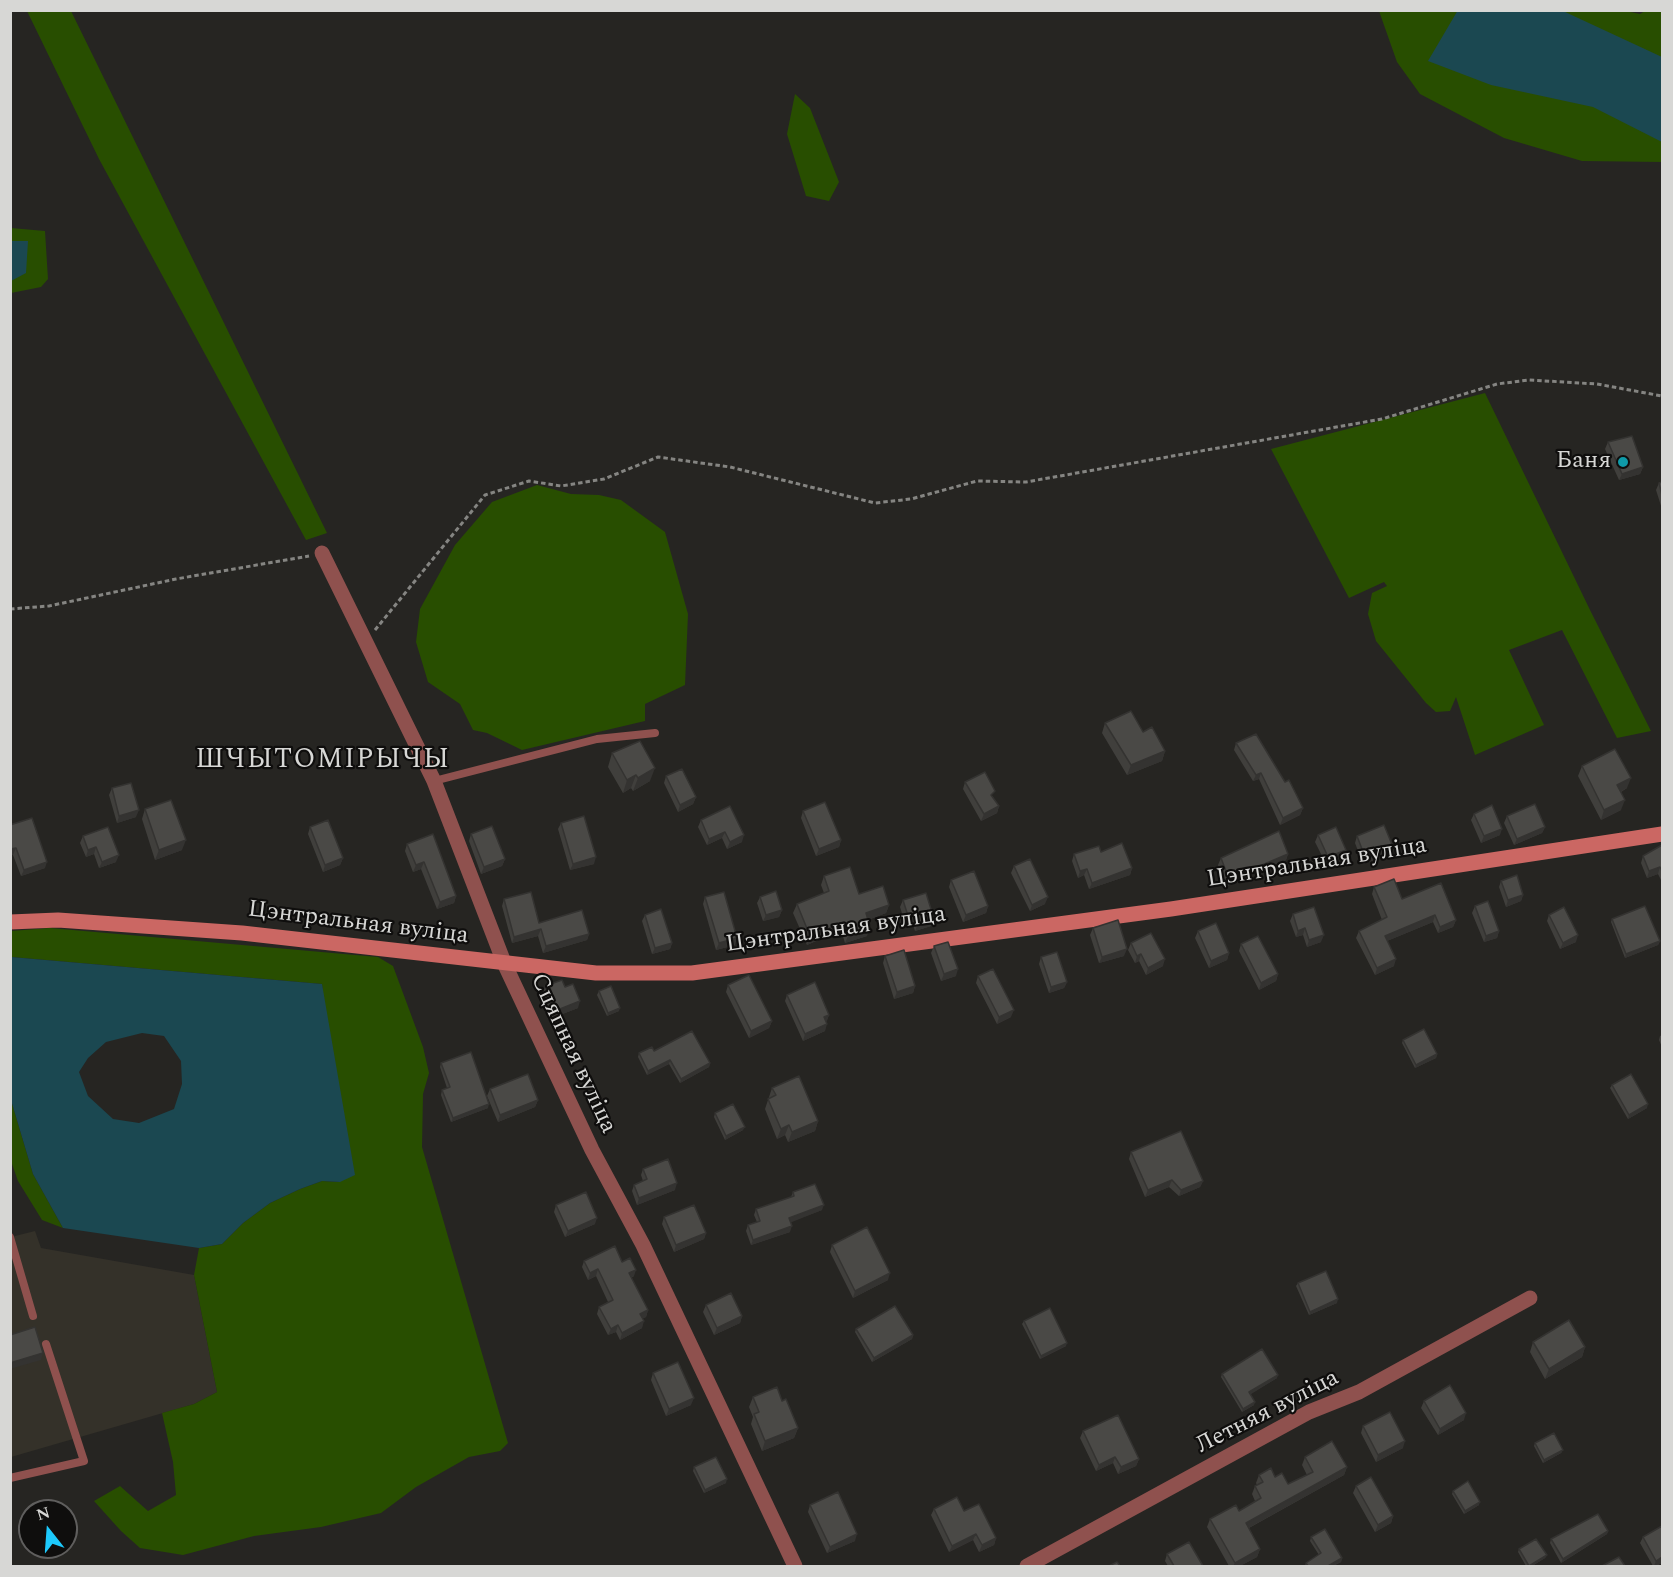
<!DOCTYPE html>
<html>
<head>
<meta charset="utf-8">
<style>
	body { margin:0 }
	#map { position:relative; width:1673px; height:1577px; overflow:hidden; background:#262522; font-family:Spectral,serif }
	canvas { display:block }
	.frame { position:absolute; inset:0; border:12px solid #d7d7d5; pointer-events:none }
	.north { position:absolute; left:18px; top:1499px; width:60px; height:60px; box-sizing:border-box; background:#0f0e0d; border:2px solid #5f5e5d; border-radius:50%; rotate:343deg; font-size:16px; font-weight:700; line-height:24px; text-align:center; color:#d7d7d5 }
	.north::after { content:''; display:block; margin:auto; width:21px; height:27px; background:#1dc9fc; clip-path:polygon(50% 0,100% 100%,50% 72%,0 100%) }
</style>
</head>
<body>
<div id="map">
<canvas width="1673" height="1577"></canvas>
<div class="frame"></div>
<div class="north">N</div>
</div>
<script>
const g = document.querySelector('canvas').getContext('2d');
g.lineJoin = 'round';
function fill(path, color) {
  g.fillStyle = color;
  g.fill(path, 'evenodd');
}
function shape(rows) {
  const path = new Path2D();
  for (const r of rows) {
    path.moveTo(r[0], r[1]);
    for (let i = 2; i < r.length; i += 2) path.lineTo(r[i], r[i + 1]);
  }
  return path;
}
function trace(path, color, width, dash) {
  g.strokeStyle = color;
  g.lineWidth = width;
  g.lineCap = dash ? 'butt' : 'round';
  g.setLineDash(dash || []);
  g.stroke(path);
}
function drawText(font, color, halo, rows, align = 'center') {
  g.font = font + ' Spectral,serif';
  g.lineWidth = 4.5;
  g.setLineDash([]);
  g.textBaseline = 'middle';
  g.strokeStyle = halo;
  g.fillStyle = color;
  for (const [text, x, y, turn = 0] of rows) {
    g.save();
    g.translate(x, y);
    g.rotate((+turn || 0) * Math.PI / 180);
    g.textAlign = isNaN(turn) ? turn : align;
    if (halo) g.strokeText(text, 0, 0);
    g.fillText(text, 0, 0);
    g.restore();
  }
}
const built = shape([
	[35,1231,41,1248,194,1275,217,1392,194,1404,11,1457,11,1237]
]);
const green = shape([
	[1621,10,1640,14,1645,11,1662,11,1662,162,1582,161,1504,138,1420,94,1397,62,1379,11],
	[27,11,71,11,327,533,306,540,99,159],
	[795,94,810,108,839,182,829,201,806,196,787,134],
	[11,228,45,231,48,279,41,287,11,293],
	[1485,393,1591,612,1651,731,1617,738,1562,630,1509,650,1544,725,1475,755,1456,697,1450,711,1436,712,1426,703,1376,641,1368,614,1372,593,1387,586,1384,582,1349,598,1271,449],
	[537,485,571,494,599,495,621,500,665,532,688,614,685,685,645,704,645,721,522,750,487,733,473,730,460,704,428,682,416,642,420,609,455,545,492,502],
	[50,928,378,957,393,966,423,1047,429,1073,423,1094,422,1147,508,1443,500,1451,469,1457,416,1487,381,1513,321,1527,254,1536,183,1555,140,1548,121,1531,94,1501,120,1486,148,1511,176,1495,173,1462,162,1413,194,1404,217,1392,194,1275,199,1248,222,1244,243,1223,270,1203,300,1189,322,1181,340,1182,322,984,11,957,11,931],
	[11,1100,33,1174,63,1228,42,1220,18,1181,11,1161]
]);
const water = shape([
	[1458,10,1563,11,1662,57,1662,142,1593,107,1491,85,1428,61],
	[11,241,28,241,26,273,11,281],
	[11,957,322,984,355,1175,340,1182,322,1181,300,1189,270,1203,243,1223,222,1244,199,1248,63,1228,33,1174,11,1100],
	[142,1033,164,1036,181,1061,182,1084,174,1109,139,1123,113,1119,88,1096,79,1072,88,1058,106,1042]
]);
const path = shape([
	[10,609,49,606,176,579,309,556],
	[375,630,485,495,529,481,561,486,604,479,658,457,730,467,875,503,911,499,977,481,1026,482,1382,419,1497,384,1529,380,1597,384,1662,396]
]);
const lane = shape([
	[434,781,597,739,655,733],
	[10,1237,33,1316],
	[10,1478,84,1461,46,1344]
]);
const street = shape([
	[322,553,434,781,505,965,592,1150,643,1245,795,1566],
	[1027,1566,1309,1412,1359,1392,1530,1298]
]);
const secondary = shape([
	[10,922,58,920,242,933,596,973,692,973,1171,909,1662,834]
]);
const wall = shape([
	[1608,442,1643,467,1640,474,1619,480,1605,449],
	[1662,482,1662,509,1656,490,1659,483],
	[1105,723,1143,732,1165,751,1162,761,1127,775,1102,733],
	[1236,743,1285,782,1303,808,1300,815,1280,825,1259,779,1253,781,1234,750],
	[612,753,650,781,633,791,631,788,623,793,608,767],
	[1582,766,1627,788,1621,792,1621,810,1601,820,1578,776],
	[666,776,696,797,693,804,678,812,664,783],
	[965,782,993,797,999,806,997,813,981,821,963,789],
	[112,788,136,817,117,823,109,795],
	[730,806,742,842,727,849,722,838,707,845,698,827,701,820],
	[145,809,182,850,155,860,142,819],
	[803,811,841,840,839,847,816,856,801,818],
	[1474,814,1500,835,1481,843,1471,820],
	[1507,816,1545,827,1542,833,1514,845,1504,823],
	[561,823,594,864,570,870,558,829],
	[10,825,45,868,21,876,13,855,10,855],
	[310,827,343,858,340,865,323,872,308,834],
	[471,834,505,859,502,866,481,874,469,841],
	[1318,835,1346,850,1343,857,1326,864,1315,842],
	[83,836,116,862,99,868,94,854,86,857,80,843],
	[1357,836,1393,847,1390,854,1363,864,1355,843],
	[407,844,456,896,454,903,437,909,421,869,413,872,405,851],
	[1662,845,1662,882,1658,874,1647,878,1641,863,1643,856],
	[1101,852,1132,868,1130,875,1089,889,1084,875,1078,878,1072,861,1074,854],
	[1288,854,1286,860,1227,886,1218,865,1221,858],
	[1014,866,1045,904,1030,911,1011,873],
	[824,876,859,894,889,905,886,913,868,920,867,936,845,943,841,930,807,945,793,913,797,904,824,893,821,885],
	[951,880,988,906,986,913,963,922,949,887],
	[1501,881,1523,895,1521,901,1506,907,1499,887],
	[1374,887,1456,920,1453,927,1438,933,1433,922,1387,941,1394,966,1375,975,1356,938,1359,931,1382,920,1372,894],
	[705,897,735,945,716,950,703,904],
	[760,897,782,910,779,917,763,921,757,903],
	[504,899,539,923,589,934,587,940,543,953,538,936,512,943,502,906],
	[903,900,934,919,931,926,915,931,912,921,905,923,900,907],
	[1475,906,1499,931,1497,938,1484,942,1472,913],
	[1293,914,1321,942,1307,947,1303,935,1296,937,1290,921],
	[645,915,672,943,670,949,652,954,642,921],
	[1549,915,1576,942,1560,949,1547,921],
	[1612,919,1660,941,1658,945,1625,958,1611,922],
	[1093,928,1124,956,1099,963,1090,935],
	[1198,931,1229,953,1227,960,1209,968,1195,938],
	[1131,943,1163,966,1146,975,1139,961,1135,963,1128,950],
	[1241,944,1278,974,1276,981,1259,990,1239,951],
	[934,946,956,976,941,981,931,953],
	[885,956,915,986,913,993,894,999,883,963],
	[1041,957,1067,982,1064,988,1049,993,1039,964],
	[978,976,1011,1017,997,1024,976,983],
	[728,985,772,1021,769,1028,749,1038,726,992],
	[545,986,565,987,578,1008,552,1018,543,993],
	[599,991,619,1011,607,1016,597,995],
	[787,995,829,1015,826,1022,825,1031,803,1041,785,1001],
	[1662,1035,1662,1047,1659,1040,1660,1036],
	[1403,1040,1437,1054,1436,1058,1415,1068,1402,1043],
	[654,1051,710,1063,709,1067,680,1083,669,1064,647,1075,638,1057,639,1053],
	[441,1063,488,1108,451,1122,441,1095,442,1090,447,1088,440,1067],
	[1612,1085,1647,1108,1628,1119,1610,1088],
	[772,1088,818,1121,815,1131,788,1142,785,1135,777,1139,765,1109],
	[490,1089,538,1100,535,1107,498,1122,487,1096],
	[715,1113,743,1130,725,1140,714,1117],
	[1131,1152,1203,1181,1200,1187,1179,1196,1169,1187,1145,1197,1129,1159],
	[643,1169,675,1190,637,1205,632,1191,634,1185,643,1181,641,1175],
	[793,1192,822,1210,790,1222,790,1232,751,1245,746,1231,748,1225,757,1222,754,1215,756,1209,791,1197],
	[556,1205,595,1224,565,1237,554,1212],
	[664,1217,706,1233,704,1239,674,1252,662,1224],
	[832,1245,888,1280,853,1298,830,1252],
	[584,1261,622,1262,634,1276,631,1278,648,1310,646,1317,643,1318,642,1328,620,1340,616,1332,608,1335,597,1314,599,1307,608,1302,596,1276,588,1280,582,1267],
	[1298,1283,1337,1303,1309,1315,1296,1286],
	[706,1305,742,1316,740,1323,714,1335,703,1312],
	[1024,1321,1066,1346,1040,1359,1022,1324],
	[856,1329,913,1335,912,1339,872,1362,855,1332],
	[1533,1342,1585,1347,1582,1357,1545,1379,1530,1352],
	[653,1373,691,1405,666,1416,651,1380],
	[1222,1374,1277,1378,1250,1394,1254,1405,1242,1412,1221,1377],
	[753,1397,782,1401,798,1428,794,1438,762,1451,751,1424,753,1417,749,1407],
	[1424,1401,1464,1420,1438,1435,1421,1408],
	[1363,1426,1403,1448,1376,1462,1361,1433],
	[1083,1431,1139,1459,1136,1466,1118,1474,1113,1463,1096,1471,1080,1438],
	[1535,1443,1563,1450,1561,1453,1543,1463,1534,1446],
	[1305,1457,1347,1467,1344,1475,1249,1528,1260,1549,1257,1557,1240,1566,1229,1566,1207,1527,1210,1519,1239,1511,1255,1501,1252,1494,1255,1486,1257,1485,1256,1483,1259,1475,1275,1477,1288,1484,1307,1475,1302,1465],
	[694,1467,726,1483,704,1493,693,1471],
	[1356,1486,1393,1516,1391,1523,1375,1532,1353,1493],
	[1453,1491,1479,1505,1464,1514,1452,1494],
	[810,1505,855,1541,827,1553,808,1512],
	[934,1509,964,1511,996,1538,994,1545,979,1552,973,1540,949,1552,931,1515],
	[1608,1531,1607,1534,1561,1563,1550,1543,1551,1539],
	[1311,1537,1342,1558,1341,1562,1333,1566,1305,1566,1306,1563,1319,1555,1310,1541],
	[1643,1537,1662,1563,1656,1566,1653,1566,1640,1543],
	[1519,1549,1547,1555,1545,1558,1532,1566,1526,1566,1518,1552],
	[1167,1554,1203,1566,1168,1566,1165,1561]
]);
const shadedWall = shape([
	[1643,467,1640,474,1619,480,1622,474],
	[1165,751,1162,761,1127,775,1131,765],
	[655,768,650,781,633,791,638,778],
	[1261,773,1259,779,1253,781,1256,775],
	[636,775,631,788,623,793,627,780],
	[1631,778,1627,788,1614,795,1617,785],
	[696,797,693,804,678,812,680,805],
	[1625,800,1621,810,1601,820,1604,810],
	[999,806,997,813,981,821,984,814],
	[1303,808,1300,815,1280,825,1283,818],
	[139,810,136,817,117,823,119,816],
	[1545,827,1542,833,1514,845,1517,839],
	[1502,829,1500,835,1481,843,1484,836],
	[725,832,722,838,707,845,709,839],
	[744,835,742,842,727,849,730,842],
	[186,840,182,850,155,860,159,850],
	[841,840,839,847,816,856,819,849],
	[96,847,94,854,86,857,88,850],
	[1393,847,1390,854,1363,864,1365,857],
	[16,848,13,855,10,855,10,849],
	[1346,850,1343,857,1326,864,1328,857],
	[1288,854,1286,860,1227,886,1229,879],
	[119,855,116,862,99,868,102,862],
	[596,857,594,864,570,870,573,864],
	[343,858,340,865,323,872,325,865],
	[505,859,502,866,481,874,484,867],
	[47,862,45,868,21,876,24,870],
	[424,862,421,869,413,872,416,865],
	[1660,867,1658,874,1647,878,1649,871],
	[1132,868,1130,875,1089,889,1092,883],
	[1087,869,1084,875,1078,878,1080,871],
	[1523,895,1521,901,1506,907,1508,900],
	[456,896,454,903,437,909,440,902],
	[1048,897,1045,904,1030,911,1032,905],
	[889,905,886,913,862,922,866,913],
	[988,906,986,913,963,922,966,915],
	[782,910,779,917,763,921,766,915],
	[915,914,912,921,905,923,908,916],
	[1435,915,1433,922,1382,943,1385,936],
	[934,919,931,926,915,931,918,924],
	[1456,920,1453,927,1438,933,1440,927],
	[844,922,841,930,807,945,810,936],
	[870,927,867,936,845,943,849,934],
	[1305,928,1303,935,1296,937,1298,931],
	[541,929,538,936,512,943,514,937],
	[1499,931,1497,938,1484,942,1486,936],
	[589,934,587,940,543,953,546,946],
	[1324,935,1321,942,1307,947,1309,940],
	[1578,935,1576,942,1560,949,1563,943],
	[737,938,735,945,716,950,719,943],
	[1660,941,1658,945,1625,958,1626,954],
	[672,943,670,949,652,954,655,948],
	[1127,949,1124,956,1099,963,1102,957],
	[1229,953,1227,960,1209,968,1211,961],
	[1141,954,1139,961,1135,963,1137,956],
	[1165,959,1163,966,1146,975,1148,968],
	[1396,959,1394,966,1375,975,1377,968],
	[958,969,956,976,941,981,944,974],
	[1278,974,1276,981,1259,990,1261,983],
	[1067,982,1064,988,1049,993,1051,987],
	[915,986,913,993,894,999,897,992],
	[580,1001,578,1008,552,1018,555,1011],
	[620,1008,619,1011,607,1016,608,1013],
	[1014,1010,1011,1017,997,1024,999,1017],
	[829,1015,827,1021,821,1024,824,1017],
	[772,1021,769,1028,749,1038,751,1031],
	[827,1024,825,1031,803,1041,805,1034],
	[1437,1054,1436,1058,1415,1068,1416,1065],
	[670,1060,669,1064,647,1075,648,1071],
	[710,1063,709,1067,680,1083,681,1079],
	[538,1100,535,1107,498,1122,500,1115],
	[489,1104,488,1108,451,1122,453,1118],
	[1648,1104,1647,1108,1628,1119,1629,1115],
	[818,1121,815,1131,788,1142,792,1132],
	[789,1125,785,1135,777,1139,781,1129],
	[745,1127,743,1130,725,1140,726,1136],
	[1172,1180,1169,1187,1145,1197,1148,1190],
	[1203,1181,1200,1187,1179,1196,1181,1190],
	[677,1183,675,1190,637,1205,639,1198],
	[824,1205,822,1210,787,1224,789,1218],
	[597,1218,595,1224,565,1237,568,1231],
	[792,1226,790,1232,751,1245,753,1240],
	[706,1233,704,1239,674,1252,676,1245],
	[598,1269,596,1276,588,1280,590,1273],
	[636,1270,634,1276,626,1280,629,1273],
	[890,1273,888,1280,853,1298,855,1291],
	[1338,1299,1337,1303,1309,1315,1310,1312],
	[648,1310,646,1317,638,1321,640,1314],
	[742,1316,740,1323,714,1335,717,1328],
	[644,1321,642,1328,620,1340,622,1333],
	[618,1325,616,1332,608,1335,611,1329],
	[913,1335,912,1339,872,1362,874,1358],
	[1067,1343,1066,1346,1040,1359,1041,1356],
	[1585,1347,1582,1357,1545,1379,1549,1369],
	[43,1353,41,1360,10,1369,10,1363],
	[1278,1375,1277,1378,1248,1396,1249,1392],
	[694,1398,691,1405,666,1416,669,1409],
	[1255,1402,1254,1405,1242,1412,1243,1409],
	[1466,1413,1464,1420,1438,1435,1440,1429],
	[798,1428,794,1438,762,1451,765,1441],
	[1405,1441,1403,1448,1376,1462,1378,1455],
	[1563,1450,1561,1453,1543,1463,1544,1460],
	[1115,1457,1113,1463,1096,1471,1099,1465],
	[1139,1459,1136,1466,1118,1474,1121,1467],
	[1347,1467,1344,1475,1243,1531,1246,1523],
	[727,1479,726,1483,704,1493,705,1490],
	[1480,1502,1479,1505,1464,1514,1465,1511],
	[1393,1516,1391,1523,1375,1532,1378,1525],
	[1608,1531,1607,1534,1561,1563,1563,1559],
	[857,1534,855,1541,827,1553,830,1547],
	[976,1534,973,1540,949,1552,952,1546],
	[996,1538,994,1545,979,1552,982,1545],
	[1260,1549,1257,1557,1240,1566,1233,1566,1235,1563],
	[1547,1555,1545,1558,1532,1566,1529,1566],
	[1662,1557,1662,1563,1654,1566,1656,1561],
	[1342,1558,1341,1562,1333,1566,1328,1566]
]);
const building = shape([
	[1632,436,1643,467,1622,474,1608,442,1632,436],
	[1662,482,1662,495,1659,483,1662,482],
	[1131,711,1143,732,1152,727,1165,751,1131,765,1105,723,1131,711],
	[1256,734,1285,782,1289,780,1303,808,1283,818,1261,773,1256,775,1236,743,1256,734],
	[640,741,655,768,638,778,636,775,627,780,612,753,640,741],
	[1615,749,1631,778,1617,785,1625,800,1604,810,1582,766,1615,749],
	[682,769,696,797,680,805,666,776,682,769],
	[985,772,995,791,991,795,999,806,984,814,965,782,985,772],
	[131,783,139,810,119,816,112,788,131,783],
	[171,800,186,840,159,850,145,809,171,800],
	[825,802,841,840,819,849,803,811,825,802],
	[1535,804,1545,827,1517,839,1507,816,1535,804],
	[1492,805,1502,829,1484,836,1474,814,1492,805],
	[730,806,744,835,730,842,725,832,709,839,701,820,730,806],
	[584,816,596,857,573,864,561,823,584,816],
	[32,818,47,862,24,870,16,848,10,849,10,825,32,818],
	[328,820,343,858,325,865,310,827,328,820],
	[1384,825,1393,847,1365,857,1357,836,1384,825],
	[492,826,505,859,484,867,471,834,492,826],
	[108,827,119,855,102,862,96,847,88,850,83,836,108,827],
	[1336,827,1346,850,1328,857,1318,835,1336,827],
	[1279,831,1288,854,1229,879,1221,858,1279,831],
	[433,834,456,896,440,902,424,862,416,865,407,844,433,834],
	[1122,843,1132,868,1092,883,1087,869,1080,871,1074,854,1099,846,1101,852,1122,843],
	[1662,845,1662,871,1660,867,1649,871,1643,856,1662,845],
	[1030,859,1048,897,1032,905,1014,866,1030,859],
	[850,867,859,894,883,886,889,905,866,913,870,927,849,934,844,922,810,936,797,904,829,891,824,876,850,867],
	[974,871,988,906,966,915,951,880,974,871],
	[1517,875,1523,895,1508,900,1501,881,1517,875],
	[1394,879,1402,899,1441,883,1456,920,1440,927,1435,915,1385,936,1396,959,1377,968,1359,931,1387,917,1374,887,1394,879],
	[776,891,782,910,766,915,760,897,776,891],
	[531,892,539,923,582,910,589,934,546,946,541,929,514,937,504,899,531,892],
	[724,892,737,938,719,943,705,897,724,892],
	[926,893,934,919,918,924,915,914,908,916,903,900,926,893],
	[1488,901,1499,931,1486,936,1475,906,1488,901],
	[1645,906,1660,941,1626,954,1612,919,1645,906],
	[1314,907,1324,935,1309,940,1305,928,1298,931,1293,914,1314,907],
	[1564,907,1578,935,1563,943,1549,915,1564,907],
	[661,909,672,943,655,948,645,915,661,909],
	[1118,920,1127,949,1102,957,1093,928,1118,920],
	[1216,923,1229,953,1211,961,1198,931,1216,923],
	[1151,933,1165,959,1148,968,1141,954,1137,956,1131,943,1151,933],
	[1258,936,1278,974,1261,983,1241,944,1258,936],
	[948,942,958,969,944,974,934,946,948,942],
	[904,950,915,986,897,992,885,956,904,950],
	[1057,952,1067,982,1051,987,1041,957,1057,952],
	[993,969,1014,1010,999,1017,978,976,993,969],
	[749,975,772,1021,751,1031,728,985,749,975],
	[562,980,565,987,573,984,580,1001,555,1011,545,986,562,980],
	[815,982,829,1015,824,1017,827,1024,805,1034,787,995,815,982],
	[611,986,620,1008,608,1013,599,991,611,986],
	[1424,1029,1437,1054,1416,1065,1403,1040,1424,1029],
	[692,1031,710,1063,681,1079,670,1060,648,1071,639,1053,652,1047,654,1051,692,1031],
	[471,1052,489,1104,453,1118,442,1090,450,1087,441,1063,471,1052],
	[528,1074,538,1100,500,1115,490,1089,528,1074],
	[1631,1074,1648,1104,1629,1115,1612,1085,1631,1074],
	[799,1076,818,1121,792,1132,789,1125,781,1129,768,1099,776,1095,772,1088,799,1076],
	[733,1104,745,1127,726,1136,715,1113,733,1104],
	[1181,1131,1203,1181,1181,1190,1172,1180,1148,1190,1131,1152,1181,1131],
	[668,1159,677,1183,639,1198,634,1185,647,1179,643,1169,668,1159],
	[815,1184,824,1205,789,1218,792,1226,753,1240,748,1225,760,1221,756,1209,794,1196,793,1192,815,1184],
	[586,1192,597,1218,568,1231,556,1205,586,1192],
	[694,1205,706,1233,676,1245,664,1217,694,1205],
	[867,1227,890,1273,855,1291,832,1245,867,1227],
	[615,1246,622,1262,630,1258,636,1270,629,1273,648,1310,640,1314,644,1321,622,1333,618,1325,611,1329,599,1307,613,1300,598,1269,590,1273,584,1261,615,1246],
	[1326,1271,1338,1299,1310,1312,1298,1283,1326,1271],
	[731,1293,742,1316,717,1328,706,1305,731,1293],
	[895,1306,913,1335,874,1358,856,1329,895,1306],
	[1050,1308,1067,1343,1041,1356,1024,1321,1050,1308],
	[1569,1320,1585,1347,1549,1369,1533,1342,1569,1320],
	[35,1327,43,1353,10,1363,10,1335,35,1327],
	[1262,1349,1278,1375,1249,1392,1255,1402,1243,1409,1222,1374,1262,1349],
	[678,1362,694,1398,669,1409,653,1373,678,1362],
	[1450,1385,1466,1413,1440,1429,1424,1401,1450,1385],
	[777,1387,782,1401,786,1399,798,1428,765,1441,754,1414,759,1412,753,1397,777,1387],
	[1390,1412,1405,1441,1378,1455,1363,1426,1390,1412],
	[1118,1415,1139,1459,1121,1467,1115,1457,1099,1465,1083,1431,1118,1415],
	[1554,1433,1563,1450,1544,1460,1535,1443,1554,1433],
	[1332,1441,1347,1467,1246,1523,1260,1549,1235,1563,1210,1519,1236,1505,1239,1511,1261,1498,1255,1486,1263,1482,1259,1475,1271,1468,1275,1477,1282,1473,1288,1484,1313,1472,1305,1457,1332,1441],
	[716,1457,727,1479,705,1490,694,1467,716,1457],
	[1371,1477,1393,1516,1378,1525,1356,1486,1371,1477],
	[1468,1481,1480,1502,1465,1511,1453,1491,1468,1481],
	[838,1492,857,1534,830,1547,810,1505,838,1492],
	[957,1497,964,1511,979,1504,996,1538,982,1545,976,1534,952,1546,934,1509,957,1497],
	[1598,1514,1608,1531,1563,1559,1551,1539,1598,1514],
	[1662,1526,1662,1557,1656,1561,1643,1537,1662,1526],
	[1325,1529,1342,1558,1328,1566,1308,1566,1306,1563,1321,1553,1311,1537,1325,1529],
	[1536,1539,1547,1555,1529,1566,1519,1549,1536,1539],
	[1189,1542,1203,1566,1174,1566,1167,1554,1189,1542],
	[1619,1557,1625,1566,1602,1566,1619,1557],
	[1117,1562,1120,1566,1109,1566,1117,1562]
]);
const markers = [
	[1623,462,6,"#0f9aa8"]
];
const poiNames = [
	["Баня",1611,462]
];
const streetNames = [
	["Цэнтральная вуліца",1317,864,-9],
	["Цэнтральная вуліца",358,924,7],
	["Цэнтральная вуліца",836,931,-8],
	["Сцяпная вуліца",572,1054,65],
	["Летняя вуліца",1268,1413,-27]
];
const quarterNames = [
	["ШЧЫТОМІРЫЧЫ",323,762]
];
fill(built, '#343129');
fill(green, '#284e00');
fill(water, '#1b4851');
trace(path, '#858582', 3, [4.5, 3]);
trace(lane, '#8f514e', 8);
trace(street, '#8f514e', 15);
trace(secondary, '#cb6763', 15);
fill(wall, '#403f3c');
fill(shadedWall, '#343331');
fill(building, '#4a4946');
trace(building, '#343331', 1.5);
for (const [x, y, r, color] of markers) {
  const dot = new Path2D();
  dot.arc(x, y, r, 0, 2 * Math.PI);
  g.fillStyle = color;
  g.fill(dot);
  trace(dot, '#0f0e0d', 2);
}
drawText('24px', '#d7d7d5', '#0f0e0d', poiNames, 'right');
drawText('24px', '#d7d7d5', '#0f0e0d', streetNames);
g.letterSpacing = '1.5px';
drawText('27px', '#d7d7d5', '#0f0e0d', quarterNames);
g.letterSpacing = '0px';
</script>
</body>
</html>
